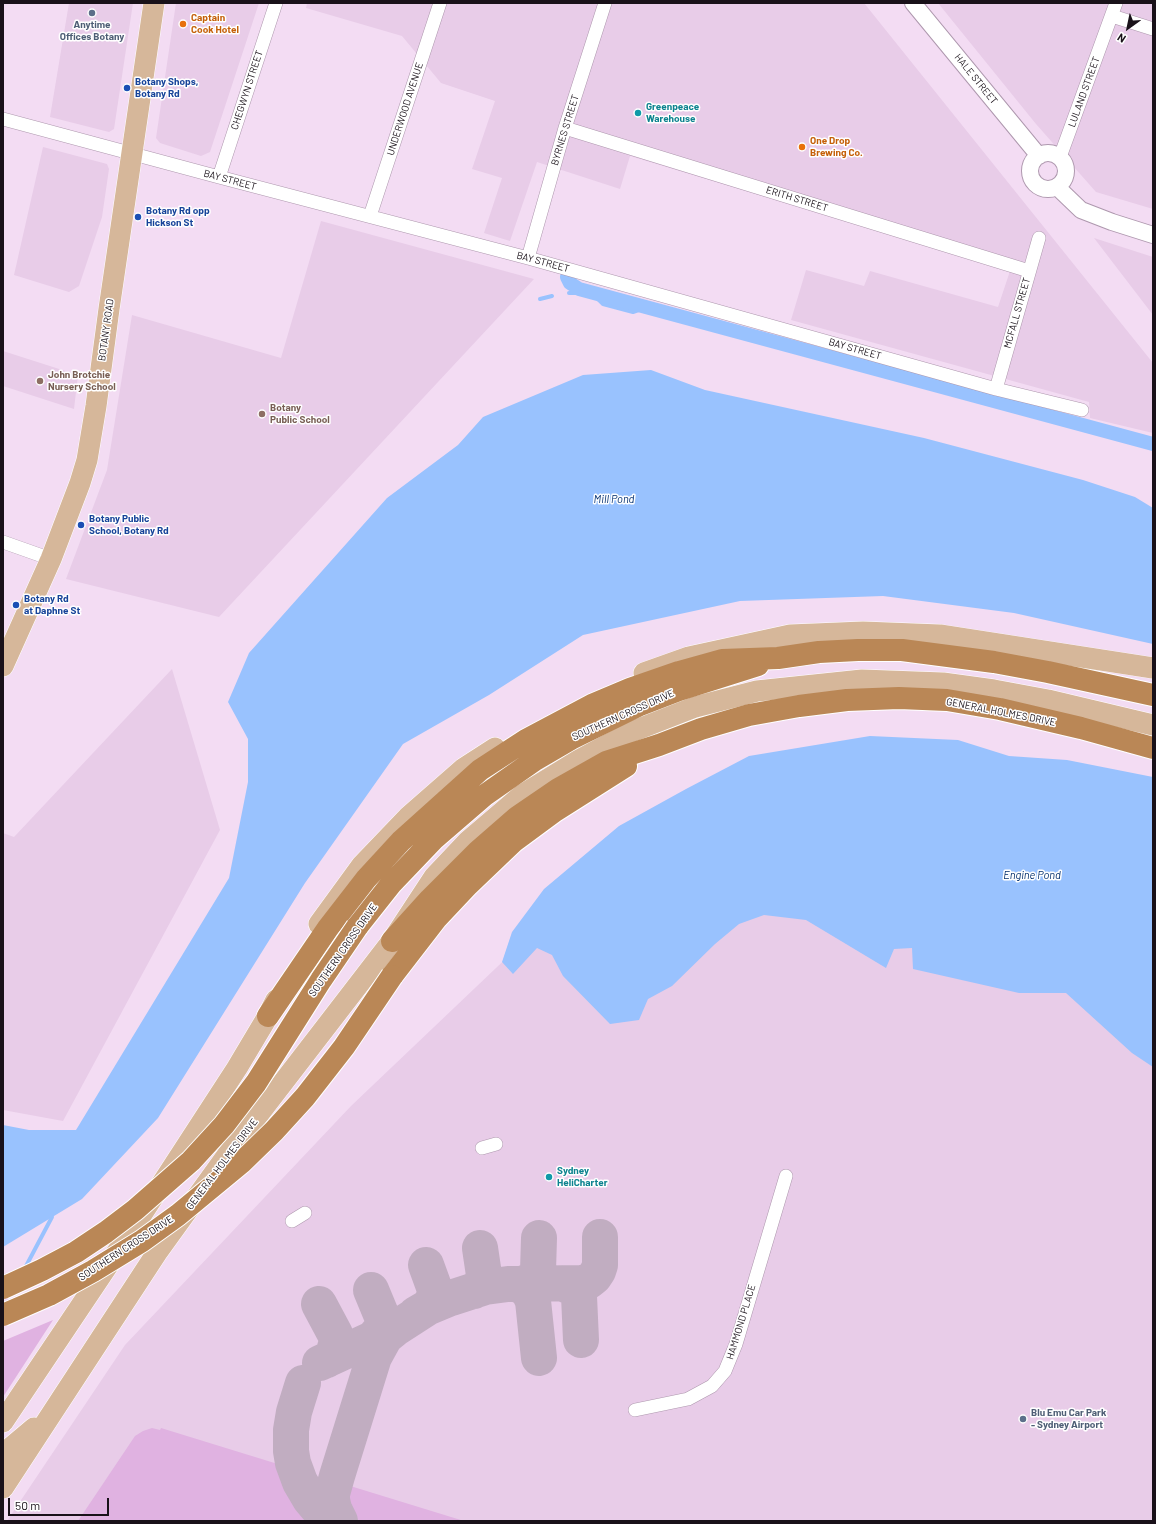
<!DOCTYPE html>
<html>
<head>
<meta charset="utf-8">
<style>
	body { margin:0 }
	#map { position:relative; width:1156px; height:1524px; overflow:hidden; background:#f3dcf3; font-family:Barlow,sans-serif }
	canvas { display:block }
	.frame { position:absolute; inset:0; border:4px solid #191119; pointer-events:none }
	.north { position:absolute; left:1108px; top:8px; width:40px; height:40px; -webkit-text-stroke:3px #fff; paint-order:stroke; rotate:213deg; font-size:11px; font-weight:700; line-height:16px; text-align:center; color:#191119 }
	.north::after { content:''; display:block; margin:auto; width:14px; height:18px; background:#191119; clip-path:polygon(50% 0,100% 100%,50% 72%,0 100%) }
	.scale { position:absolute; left:8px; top:1498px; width:101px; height:18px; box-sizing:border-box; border:2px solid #191119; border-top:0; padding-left:5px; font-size:12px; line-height:14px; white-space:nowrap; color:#191119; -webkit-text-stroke:3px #fff; paint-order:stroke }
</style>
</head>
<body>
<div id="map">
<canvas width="1156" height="1524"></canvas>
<div class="frame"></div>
<div class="north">N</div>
<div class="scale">50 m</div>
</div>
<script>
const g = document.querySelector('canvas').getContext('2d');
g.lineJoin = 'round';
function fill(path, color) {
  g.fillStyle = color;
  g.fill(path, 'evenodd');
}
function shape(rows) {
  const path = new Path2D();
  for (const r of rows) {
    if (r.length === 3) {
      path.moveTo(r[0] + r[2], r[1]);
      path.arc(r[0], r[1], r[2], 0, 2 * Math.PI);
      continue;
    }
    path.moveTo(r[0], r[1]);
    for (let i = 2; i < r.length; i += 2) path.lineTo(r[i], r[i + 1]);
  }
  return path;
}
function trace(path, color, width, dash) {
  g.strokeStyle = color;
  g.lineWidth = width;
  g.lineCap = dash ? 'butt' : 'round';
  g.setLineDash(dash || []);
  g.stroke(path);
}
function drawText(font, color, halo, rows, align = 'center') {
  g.font = font + ' Barlow,sans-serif';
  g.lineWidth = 3;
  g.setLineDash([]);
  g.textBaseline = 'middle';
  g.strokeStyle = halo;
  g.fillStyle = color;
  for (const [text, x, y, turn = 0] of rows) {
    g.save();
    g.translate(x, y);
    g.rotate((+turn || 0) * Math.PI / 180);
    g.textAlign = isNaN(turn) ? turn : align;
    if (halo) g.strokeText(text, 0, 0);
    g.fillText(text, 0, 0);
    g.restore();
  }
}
const built = shape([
	[69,3,133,3,114,129,109,132,50,117],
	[176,3,259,3,210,152,201,156,160,143,156,138],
	[307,3,864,3,1153,363,1153,433,1090,418,1089,402,791,320,806,270,864,286,870,271,998,307,1010,271,630,156,620,189,537,162,510,241,484,233,502,178,472,169,495,101,441,83,402,36,306,8],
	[938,3,1153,3,1153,209,1096,192,1036,124],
	[43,147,107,164,109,169,102,217,79,286,69,292,14,275],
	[321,221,534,279,219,617,66,579,107,470,132,315,281,358],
	[1094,238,1153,257,1153,315],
	[3,351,78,375,74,409,3,386],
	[172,669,220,830,63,1121,3,1110,3,833,14,837],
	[1153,808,1153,1521,7,1521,125,1345,351,1106,621,849]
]);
const green = shape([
	[53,1320,3,1397,3,1341],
	[152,1428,160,1430,161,1428,281,1465,289,1490,294,1500,313,1521,78,1521,135,1436,143,1431],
	[347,1485,464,1521,360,1521,354,1517,349,1508]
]);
const water = shape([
	[651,370,705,390,924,438,1083,480,1135,497,1153,508,1153,644,1014,613,883,596,740,601,583,635,489,695,403,744,305,883,158,1118,82,1199,3,1247,3,1125,29,1130,76,1130,229,878,248,782,248,739,228,702,249,653,387,498,458,445,483,417,583,375],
	[870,736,958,740,1009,756,1067,760,1153,777,1153,1067,1132,1053,1066,993,1019,993,913,969,912,948,894,949,886,968,806,920,764,915,739,924,715,944,672,986,648,999,639,1020,610,1024,563,976,552,955,537,948,513,974,502,962,512,932,544,889,619,826,686,789,749,756]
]);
const stream = shape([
	[567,286,579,289],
	[569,293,592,293,603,304,633,312,647,307],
	[540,299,552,296],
	[25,1268,52,1217]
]);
const canal = shape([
	[567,277,570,283,579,289,1153,444]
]);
const taxiway = shape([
	[517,1284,528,1290,533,1301,539,1358],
	[522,1284,532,1280,538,1271,539,1238],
	[564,1284,573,1288,579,1296,581,1340],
	[371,1290,383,1319,382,1328,373,1339],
	[474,1291,481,1284,484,1275,480,1248],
	[319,1304,335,1334,337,1341,333,1355,327,1360],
	[416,1314,428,1307,433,1300,435,1295,434,1287,426,1265],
	[320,1363,396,1328,427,1308,451,1298,485,1287,508,1284,582,1283,589,1281,594,1277,598,1271,600,1265,600,1237],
	[303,1383,294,1412,291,1430,291,1451,293,1463,300,1482,310,1499,321,1512,332,1521],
	[340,1521,334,1509,332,1500,332,1494,337,1476,374,1357,385,1337,396,1328]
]);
const minor = shape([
	[1112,16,1153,29],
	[3,119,219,177,528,258,996,389,1082,410],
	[565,128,1029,271],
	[1060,157,1116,3],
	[219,177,276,3],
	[370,216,440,3],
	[528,258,565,128,605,3],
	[996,389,1039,238],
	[3,542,51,559],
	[482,1148,496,1144],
	[292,1221,305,1213],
	[635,1410,688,1399,712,1386,725,1371,736,1344,786,1176]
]);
const tertiary = shape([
	[913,3,1039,156],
	[1048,171,18],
	[1057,187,1081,210,1112,222,1153,235]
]);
const primary = shape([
	[3,666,51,559,80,483,87,460,96,406,109,309,154,3],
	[644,673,689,657,790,635,863,632,940,635,1153,668],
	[319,924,362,865,408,817,464,768,495,748],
	[3,1422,131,1231,237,1068,268,1016,276,1000],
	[3,1458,9,1449,34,1428],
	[3,1488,158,1251,228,1154,392,941,434,877,468,841,522,795,579,760,631,732,695,707,757,691,862,680,943,683,994,690,1048,700,1153,725]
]);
const motorway = shape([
	[357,927,391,884,434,839,485,795,535,760,571,739,640,705,679,690,758,665],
	[392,941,430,899,478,851,517,817,558,789,606,762,659,745,701,729,749,715,799,706,847,700,899,698,947,700,1000,709,1081,728,1153,748],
	[392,976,436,919,468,885,513,842,555,811,626,766],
	[268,1016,328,928,366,879,401,841,480,770,526,740,592,705,630,689,679,672,722,660,778,658,819,652,858,650,902,650,994,662,1048,672,1153,695]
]);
const motorwayBridge = shape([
	[3,1288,42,1270,76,1252,106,1232,135,1210,191,1161,224,1125,256,1083,321,980,357,927],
	[3,1315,49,1295,93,1271,142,1241,178,1215,241,1163,274,1131,305,1097,344,1047,392,976]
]);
const markers = [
	[92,13,4,"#5c6f8a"],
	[183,24,4,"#e8710a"],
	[127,88,4,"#1a4fb4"],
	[638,113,4,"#0f9aa8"],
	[802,147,4,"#e8710a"],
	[138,217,4,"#1a4fb4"],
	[40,381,4,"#8d6e63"],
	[262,414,4,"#8d6e63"],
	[81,525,4,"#1a4fb4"],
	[16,605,4,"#1a4fb4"],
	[549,1177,4,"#0f9aa8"],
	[1023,1419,4,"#5c6f8a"]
];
const foodNames = [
	["Captain",191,18],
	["Cook Hotel",191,30],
	["One Drop",810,141],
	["Brewing Co.",810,153]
];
const serviceNames = [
	["Anytime",92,25],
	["Offices Botany",92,37],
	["Blu Emu Car Park",1031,1413,"left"],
	["- Sydney Airport",1031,1425,"left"]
];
const streetNames = [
	["HALE STREET",976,79,51],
	["CHEGWYN STREET",247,90,-72],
	["LULAND STREET",1084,92,-70],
	["UNDERWOOD AVENUE",405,109,-72],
	["BYRNES STREET",565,130,-73],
	["BAY STREET",230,180,15],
	["ERITH STREET",797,199,17],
	["BAY STREET",543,262,15],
	["MCFALL STREET",1017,313,-74],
	["BOTANY ROAD",106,330,-82],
	["BAY STREET",855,349,16],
	["GENERAL HOLMES DRIVE",1001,712,11],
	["SOUTHERN CROSS DRIVE",623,715,-24],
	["SOUTHERN CROSS DRIVE",343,950,-55],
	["GENERAL HOLMES DRIVE",222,1164,-53],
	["SOUTHERN CROSS DRIVE",126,1248,-33],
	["HAMMOND PLACE",741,1322,-73]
];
const transitNames = [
	["Botany Shops,",135,82],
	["Botany Rd",135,94],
	["Botany Rd opp",146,211],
	["Hickson St",146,223],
	["Botany Public",89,519],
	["School, Botany Rd",89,531],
	["Botany Rd",24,599],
	["at Daphne St",24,611]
];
const cultureNames = [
	["Greenpeace",646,107],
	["Warehouse",646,119],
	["Sydney",557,1171],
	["HeliCharter",557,1183]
];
const educationNames = [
	["John Brotchie",48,375],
	["Nursery School",48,387],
	["Botany",270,408],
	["Public School",270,420]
];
const waterNames = [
	["Mill Pond",614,499],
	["Engine Pond",1032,875]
];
fill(built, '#e8cce8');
fill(green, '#e0b2e1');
fill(water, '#99c2fe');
trace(stream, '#99c2fe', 4);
trace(canal, '#99c2fe', 14);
trace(taxiway, '#c1adc1', 36);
trace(minor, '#ae98ae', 14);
trace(tertiary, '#ae98ae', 18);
trace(primary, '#fff', 22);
trace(motorway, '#fff', 24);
trace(minor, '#fff', 13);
trace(tertiary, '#fff', 16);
trace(primary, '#d6b79a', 21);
trace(motorway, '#ba8756', 22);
trace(motorwayBridge, '#fff', 24, []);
trace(motorwayBridge, '#ba8756', 22);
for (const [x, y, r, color] of markers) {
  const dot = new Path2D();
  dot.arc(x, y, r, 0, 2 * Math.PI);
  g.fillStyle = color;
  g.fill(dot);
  trace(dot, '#fff', 1.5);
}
drawText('bold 10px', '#c56008', '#fff', foodNames, 'left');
drawText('bold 10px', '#4e5e75', '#fff', serviceNames);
drawText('10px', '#191119', '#fff', streetNames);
drawText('bold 10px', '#164399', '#fff', transitNames, 'left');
drawText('bold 10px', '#0d838f', '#fff', cultureNames, 'left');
drawText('bold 10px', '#785e54', '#fff', educationNames, 'left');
drawText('italic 11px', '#002d6d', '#fff', waterNames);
</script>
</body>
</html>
